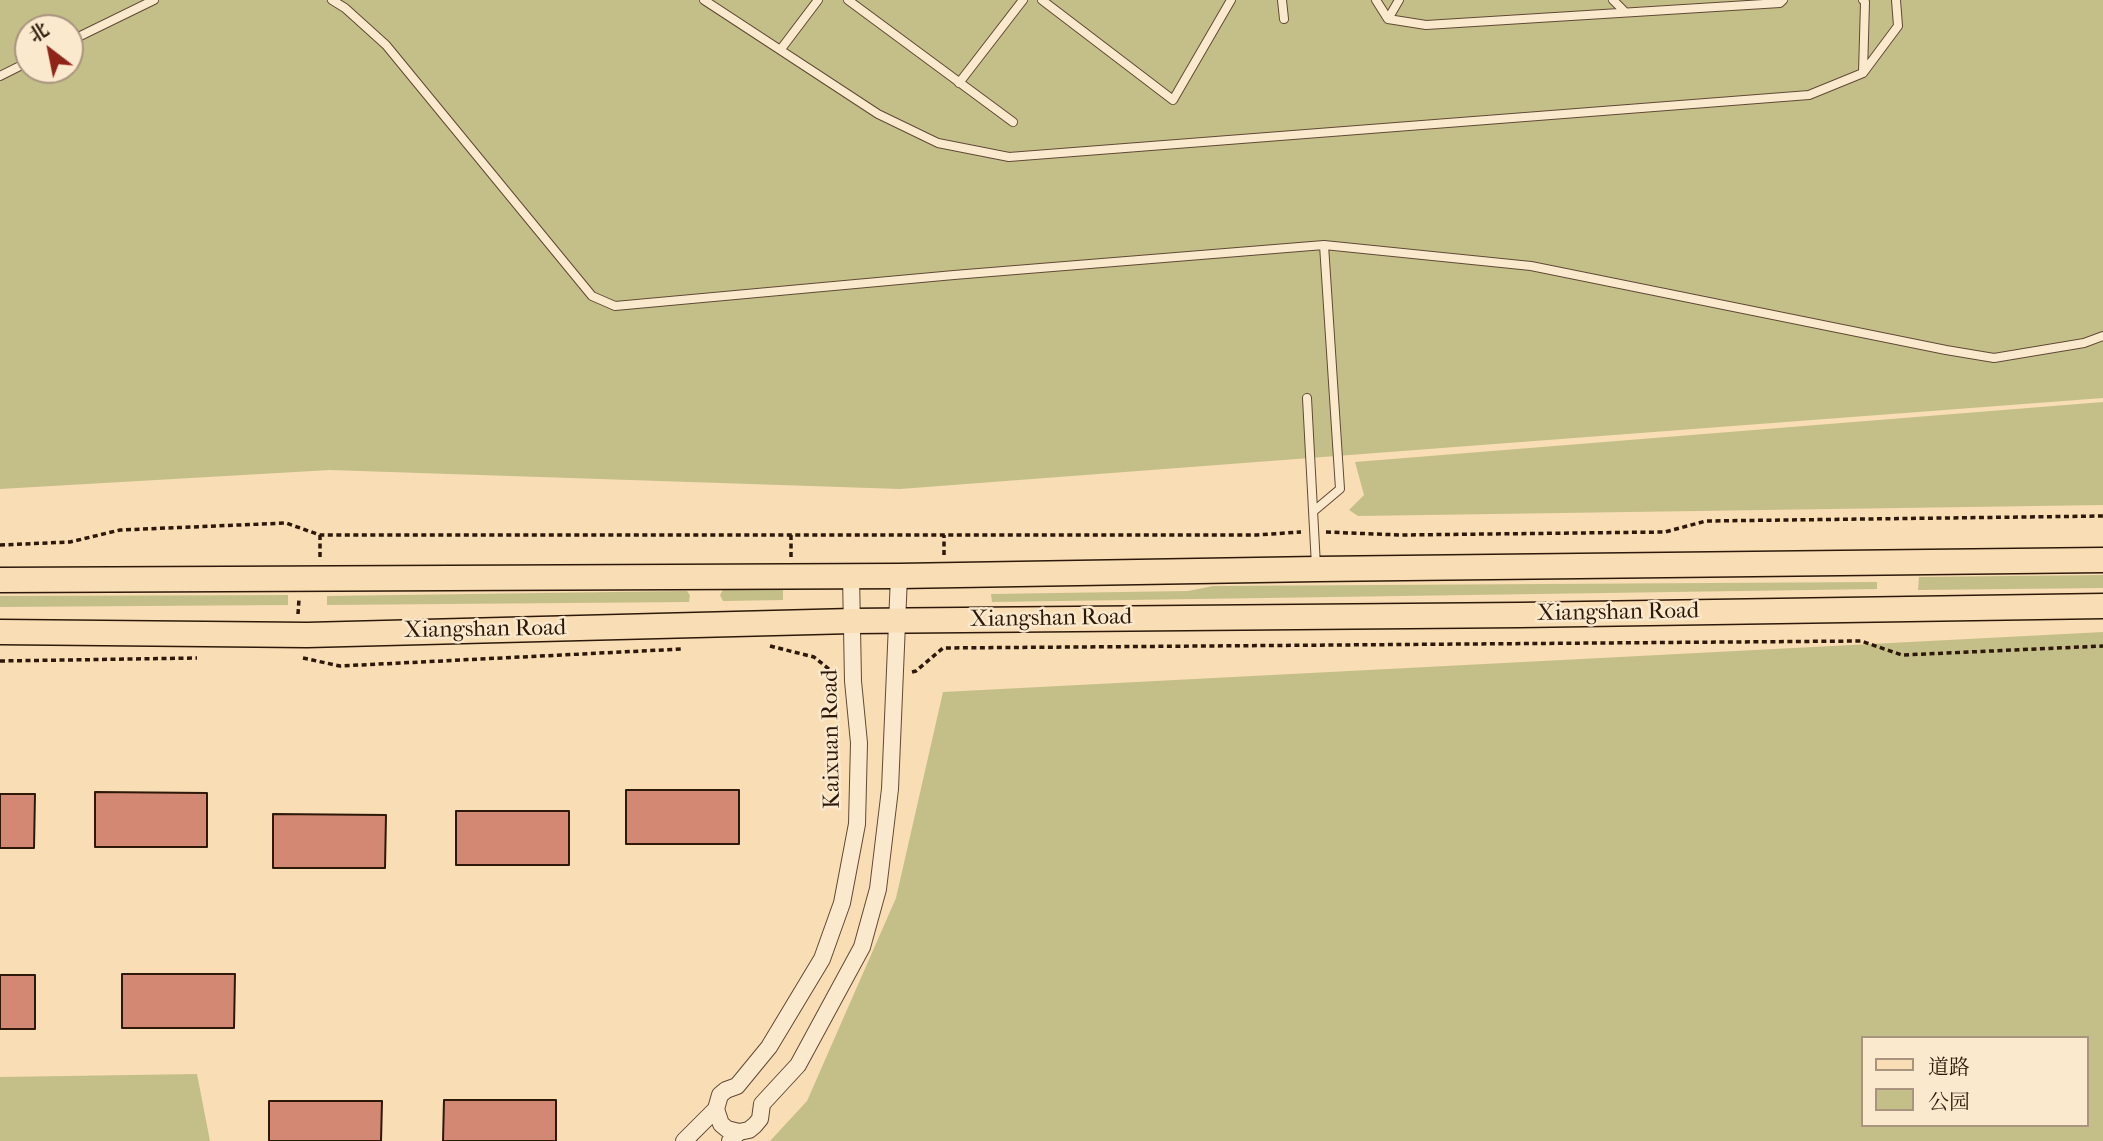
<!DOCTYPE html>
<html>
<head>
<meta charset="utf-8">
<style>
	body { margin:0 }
	#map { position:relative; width:2103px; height:1141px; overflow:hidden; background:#f9ddb4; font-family:"IM FELL French Canon","Noto Serif SC",serif }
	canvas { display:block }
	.legend { position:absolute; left:1861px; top:1036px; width:228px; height:91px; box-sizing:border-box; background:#fbe9ce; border:2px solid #a9957f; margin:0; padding:9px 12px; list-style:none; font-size:21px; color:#2d1809 }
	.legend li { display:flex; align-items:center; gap:14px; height:35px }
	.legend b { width:35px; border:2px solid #a9957f }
	.north { position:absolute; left:14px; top:14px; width:70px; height:70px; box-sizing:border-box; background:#fbe9ce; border:2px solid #a9957f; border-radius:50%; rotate:328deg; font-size:19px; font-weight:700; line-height:28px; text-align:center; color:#2d1809 }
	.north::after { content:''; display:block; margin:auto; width:24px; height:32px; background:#8f2418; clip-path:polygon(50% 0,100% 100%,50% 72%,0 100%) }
</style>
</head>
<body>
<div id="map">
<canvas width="2103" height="1141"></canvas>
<ul class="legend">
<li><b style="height:9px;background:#f9ddb4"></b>道路</li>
<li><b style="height:19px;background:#c4bf89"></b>公园</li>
</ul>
<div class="north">北</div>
</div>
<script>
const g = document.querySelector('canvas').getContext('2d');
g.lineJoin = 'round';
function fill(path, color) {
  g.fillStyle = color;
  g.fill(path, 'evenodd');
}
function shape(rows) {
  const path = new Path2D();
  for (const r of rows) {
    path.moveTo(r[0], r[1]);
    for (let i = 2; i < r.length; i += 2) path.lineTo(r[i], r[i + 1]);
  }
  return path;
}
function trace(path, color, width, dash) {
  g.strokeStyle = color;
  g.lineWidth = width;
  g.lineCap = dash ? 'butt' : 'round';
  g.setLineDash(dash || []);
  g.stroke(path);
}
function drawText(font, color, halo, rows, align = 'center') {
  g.font = font + ' "IM FELL French Canon",serif';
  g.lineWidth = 5;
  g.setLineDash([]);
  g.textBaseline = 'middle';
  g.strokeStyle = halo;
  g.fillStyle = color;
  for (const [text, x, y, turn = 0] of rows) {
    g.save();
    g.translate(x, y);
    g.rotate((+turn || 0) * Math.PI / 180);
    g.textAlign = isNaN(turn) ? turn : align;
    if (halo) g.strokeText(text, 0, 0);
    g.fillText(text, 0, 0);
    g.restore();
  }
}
const green = shape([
	[0,0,2103,0,2103,398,900,489,330,470,0,489],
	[28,28,70,28,70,70,28,70],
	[2103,402,2103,505,1358,516,1349,510,1364,495,1355,462],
	[2103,575,2103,588,1918,590,1919,577],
	[1877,582,1877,589,992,602,991,594,1188,591,1213,586],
	[723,590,783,590,783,600,723,601,720,595],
	[687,591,690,595,689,602,327,605,327,596],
	[288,595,288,605,0,607,0,596],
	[2103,632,2103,1141,770,1141,807,1101,896,898,943,692],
	[1863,1038,2087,1038,2087,1125,1863,1125],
	[197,1074,210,1141,0,1141,0,1077]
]);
const building = shape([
	[626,790,739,790,739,844,626,844,626,790],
	[95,792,207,793,207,847,95,847,95,792],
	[0,794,35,794,34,848,0,848,0,794],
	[456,811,569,811,569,865,456,865,456,811],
	[273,814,386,815,385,868,273,868,273,814],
	[122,974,235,974,234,1028,122,1028,122,974],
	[0,975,35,975,35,1029,0,1029,0,975],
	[444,1100,556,1100,556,1141,443,1141,444,1100],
	[269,1101,382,1101,381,1141,269,1141,269,1101]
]);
const path = shape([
	[1326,532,1400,535,1665,532,1706,521,2103,516],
	[320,535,320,557],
	[0,545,70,542,120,530,286,523,320,535,1257,535,1301,532],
	[944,555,944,535],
	[791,557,791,535],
	[298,614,299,599,301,599],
	[770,646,814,657,835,674],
	[303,658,340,666,682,649],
	[0,661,197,658],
	[912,672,916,671,943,648,1861,641,1902,655,2103,646]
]);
const lane = shape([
	[332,0,345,8,386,45,592,296,615,306,954,275,1324,245,1531,266,1946,350,1994,358,2084,343,2103,336],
	[704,0,878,114,938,143,1009,157,1809,95,1863,73,1898,26,1896,0],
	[848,0,1013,122],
	[1042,0,1173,100,1231,0],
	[1282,0,1284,19],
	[1376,0,1388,19,1426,25,1780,3,1783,0],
	[1613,0,1625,12],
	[1863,0,1865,2,1863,73],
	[1388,19,1399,0],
	[70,41,154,0],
	[781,49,818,0],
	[0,76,28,62],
	[959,83,1023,0],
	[1307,398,1316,566],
	[1315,510,1340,489,1324,245]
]);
const street = shape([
	[716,1109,721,1124,727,1129,739,1132],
	[684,1141,716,1109,720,1095,726,1090,737,1086,769,1047,822,959,842,903,857,824,859,743,853,681,851,575],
	[730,1141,739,1132,749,1130,755,1125,760,1119,762,1104,798,1065,862,947,878,889,890,789,899,576]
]);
const primary = shape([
	[0,580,899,576,1317,569,2103,560],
	[0,632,307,635,852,621,1520,615,2103,606]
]);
const streetNames = [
	["Xiangshan Road",1618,613,-1],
	["Xiangshan Road",1051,619,-1],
	["Xiangshan Road",485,630,-1],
	["Kaixuan Road",832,739,-91]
];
fill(green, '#c4bf89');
fill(building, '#d28873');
trace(building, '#2d1809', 2);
trace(lane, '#604934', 10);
trace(street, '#604934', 18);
trace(primary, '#2d1809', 27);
trace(path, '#2d1809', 3.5, [5, 3.5]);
trace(lane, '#fbe9ce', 8);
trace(street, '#fbe9ce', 16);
trace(primary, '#f9ddb4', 24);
drawText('23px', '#2d1809', '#fbe9ce', streetNames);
</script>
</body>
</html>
